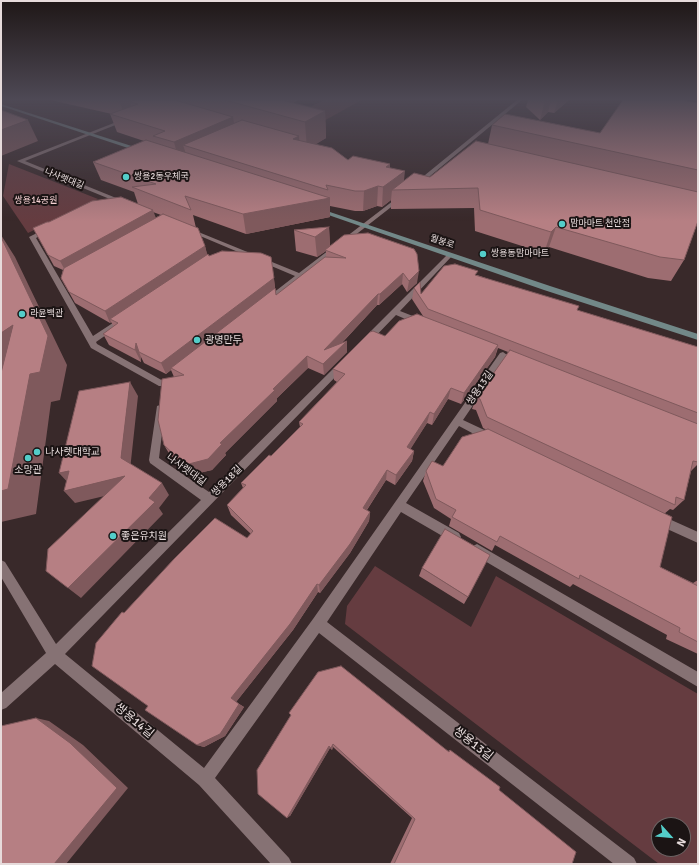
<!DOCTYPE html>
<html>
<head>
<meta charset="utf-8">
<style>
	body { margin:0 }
	#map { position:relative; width:699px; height:865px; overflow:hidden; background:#39292a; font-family:Signika,sans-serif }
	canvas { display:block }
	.frame { position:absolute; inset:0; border:2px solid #e6dbdb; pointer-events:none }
	.north { position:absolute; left:651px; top:817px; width:40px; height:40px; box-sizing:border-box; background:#1b1414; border:1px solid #6c6464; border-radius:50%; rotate:117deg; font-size:11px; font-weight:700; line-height:16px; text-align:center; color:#e6dbdb }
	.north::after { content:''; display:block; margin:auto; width:14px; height:18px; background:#53cdc9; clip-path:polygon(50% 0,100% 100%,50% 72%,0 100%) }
</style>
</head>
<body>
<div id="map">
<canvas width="699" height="865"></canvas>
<div class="frame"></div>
<div class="north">N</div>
</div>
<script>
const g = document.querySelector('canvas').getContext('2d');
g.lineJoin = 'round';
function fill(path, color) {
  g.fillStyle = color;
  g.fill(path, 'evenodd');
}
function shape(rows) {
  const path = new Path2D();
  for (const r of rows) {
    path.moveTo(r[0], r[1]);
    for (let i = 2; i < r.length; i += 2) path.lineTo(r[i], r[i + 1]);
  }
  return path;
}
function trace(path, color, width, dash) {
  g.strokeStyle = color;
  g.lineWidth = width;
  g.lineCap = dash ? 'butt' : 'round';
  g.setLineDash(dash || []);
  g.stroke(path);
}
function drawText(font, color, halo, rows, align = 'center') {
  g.font = font + ' Signika,"Noto Sans KR",sans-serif';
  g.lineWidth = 4;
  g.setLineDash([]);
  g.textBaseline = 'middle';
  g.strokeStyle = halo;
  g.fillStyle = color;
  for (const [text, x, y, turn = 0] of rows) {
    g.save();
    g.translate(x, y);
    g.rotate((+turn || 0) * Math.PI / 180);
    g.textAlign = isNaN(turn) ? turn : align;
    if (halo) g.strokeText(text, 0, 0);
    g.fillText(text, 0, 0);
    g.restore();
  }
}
const green = shape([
	[324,100,362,100,318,124,289,117],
	[9,164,98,199,28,233,3,196],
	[375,566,471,627,496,576,698,694,698,864,659,864,345,624,347,606],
	[659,825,683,825,683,849,659,849]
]);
const street = shape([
	[517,100,522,100,418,186,414,186,414,184,517,100],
	[124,119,128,120,25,161,126,202,126,204,122,204,17,161,124,119],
	[402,194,405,196,404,197,267,304,264,304,264,300,295,276,186,230,191,229,299,273,402,194],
	[49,227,52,229,51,230,36,238,93,336,122,317,128,317,129,319,96,342,97,344,165,382,167,384,165,386,159,386,91,348,29,237,49,227],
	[450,253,453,255,452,256,400,311,423,320,423,324,417,324,396,315,369,343,363,343,362,341,363,339,448,254,450,253],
	[503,352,507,355,463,420,495,435,496,438,495,441,487,441,459,426,406,503,459,533,461,537,459,541,455,542,451,541,401,512,327,622,634,858,637,864,614,864,319,633,215,778,289,858,292,864,271,864,199,785,55,664,6,708,1,710,1,693,46,653,1,577,1,560,5,562,56,644,201,500,150,463,149,460,157,406,160,405,165,409,159,458,209,492,339,363,345,363,346,365,345,367,65,654,204,768,313,619,500,353,503,352],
	[658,514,698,532,698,543,654,523,652,519,654,515,658,514],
	[477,544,698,672,698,687,473,554,471,550,473,546,477,544]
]);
const secondary = shape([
	[1,104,144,150,145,151,140,152,1,106,1,104],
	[317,209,321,209,550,286,698,334,698,340,544,290,317,211,317,209]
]);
const wall = shape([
	[50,100,298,100,293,103,325,111,326,138,315,144,348,160,390,164,390,168,404,181,430,177,488,144,492,125,600,133,698,103,698,221,684,260,671,281,648,278,549,247,544,253,475,231,474,208,391,209,391,200,382,207,377,206,363,211,355,211,330,206,330,217,246,234,193,215,196,228,205,246,207,255,209,256,271,257,276,295,326,257,326,251,317,257,296,251,294,230,329,227,330,246,368,233,417,283,407,292,402,284,379,305,377,305,342,343,347,341,347,352,324,375,308,368,277,398,277,401,225,453,226,455,212,470,190,475,170,455,164,445,174,377,171,370,166,374,144,363,141,357,141,362,109,345,103,334,114,327,111,322,110,323,75,303,61,278,63,270,54,266,33,228,49,222,138,204,134,192,101,180,93,162,144,141,117,132,110,114,112,114],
	[153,212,161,215,155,218],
	[528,100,569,100,554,113,548,112,540,120,526,107],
	[477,275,577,310,698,347,698,464,691,471,684,500,673,510,670,509,664,514,660,567,693,583,698,580,698,654,666,639,667,635,573,584,570,587,495,545,492,551,449,526,451,519,434,508,423,481,426,471,443,466,487,430,483,428,476,410,472,409,476,398,508,352,498,348,495,357,461,404,448,399,432,425,427,423,410,449,414,451,412,461,395,485,386,480,367,510,370,512,369,521,350,553,320,593,318,592,293,630,236,702,244,707,225,736,204,747,197,745,148,706,124,613,247,538,251,534,231,515,227,505,243,488,241,483,271,456,300,427,299,422,337,382,334,380,333,369,385,336,423,316,412,299,414,288,421,294],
	[422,568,468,597,464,604,419,576],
	[289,713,448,751,450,750,499,790,572,864,390,864,412,818,333,747,332,750,330,748,290,816,291,715]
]);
const shadedWall = shape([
	[119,100,163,100,138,104,130,102,133,113,125,117],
	[255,100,298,100,272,113],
	[545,100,551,100,548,112,540,120],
	[558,100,569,100,554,113],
	[325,111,326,138,307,150,305,122],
	[233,117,236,134,183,145,187,157,179,161,174,142],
	[28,120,38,141,1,156,1,130],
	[299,136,300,154,293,139],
	[390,164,389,183,405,171,403,189,392,190,391,200,382,207,383,187,386,167],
	[378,186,377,206,363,211,364,191],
	[330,198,330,217,246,234,243,214],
	[153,210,157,221,66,272,60,261],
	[329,227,330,248,325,250,326,251,317,257,315,237],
	[556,227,549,247,544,253,551,232],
	[1,235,15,257,67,365,60,400,51,402,36,514,1,522,1,491,30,374],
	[205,246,208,257,110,319,111,322,110,323,105,311],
	[419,271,417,283,407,292,409,281],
	[403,273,402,284,379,305,380,294],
	[274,278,275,289,171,368,171,370,166,374,161,363],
	[378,294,377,305,325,361,324,350],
	[13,325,1,377,1,333],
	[347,341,347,352,324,375,323,364],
	[136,343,139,352,141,357,141,362,135,350],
	[498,345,495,357,461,404,464,393],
	[307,356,308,368,277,398,277,401,225,453,226,455,212,470,190,475,185,465,273,389],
	[130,382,138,396,130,470,121,458],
	[451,388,448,399,432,425,434,414],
	[430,412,427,423,405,458,407,447],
	[414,451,412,461,395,485,396,475],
	[387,470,386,480,362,517,363,508],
	[69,471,71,486,59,473],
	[125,476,134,489,75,503,64,491],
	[162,483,169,495,159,508,163,514,81,598,68,588],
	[370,512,369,521,350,553,320,593,319,585],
	[317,584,318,592,293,630,236,702,231,698],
	[239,704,244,707,225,736,204,747,197,745],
	[36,718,49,721,83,745,128,788,66,864,54,864],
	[333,744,333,747,332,750,331,748],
	[329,746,330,748,290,816,287,818]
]);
const building = shape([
	[134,100,175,100,233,117,174,142,153,136,165,131,110,114,138,104,130,102,134,100],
	[225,100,282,100,325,111,305,122,225,100],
	[623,100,682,100,698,103,698,170,492,125,505,114,600,133,623,100],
	[1,110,28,120,1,130,1,110],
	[242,120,299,136,293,139,332,148,348,160,353,156,390,164,386,167,405,171,383,187,378,186,364,191,355,191,326,185,328,190,183,145,242,120],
	[146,140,330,198,243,214,185,196,191,210,132,187,156,184,93,162,146,140],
	[476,141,698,192,698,221,684,260,660,257,556,227,551,232,480,210,478,188,392,190,414,173,430,177,476,141],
	[121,197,153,210,60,261,48,255,33,228,47,222,49,222,92,201,121,197],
	[163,214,198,228,205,246,105,311,69,292,61,278,64,268,163,214],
	[329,227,315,237,294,230,329,227],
	[368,233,414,249,417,254,419,271,409,281,403,273,380,294,378,294,324,350,347,341,323,364,307,356,273,389,275,390,220,443,222,444,208,459,185,465,164,445,158,420,162,379,184,375,171,368,275,288,276,295,325,257,346,258,325,250,344,235,368,233],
	[1,237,48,336,40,372,30,374,8,489,1,491,1,373,13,325,1,333,1,237],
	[222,251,261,253,271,257,274,278,161,363,139,352,136,343,135,350,103,334,118,323,110,319,208,254,209,256,222,251],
	[455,264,478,271,475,275,579,306,577,310,698,347,698,413,428,309,414,288,420,282,421,294,444,266,455,264],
	[417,314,498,345,464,393,451,388,434,414,430,412,407,447,414,451,396,475,387,470,363,508,370,512,350,544,319,585,317,584,290,624,231,698,239,704,224,728,220,734,197,745,145,710,148,706,92,666,96,643,122,612,124,613,174,559,215,518,247,538,253,531,227,505,246,485,241,483,269,455,271,456,303,424,299,422,345,374,333,369,370,332,373,331,385,336,399,321,417,314],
	[510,350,698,424,698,462,693,461,684,500,676,497,675,505,487,417,480,399,476,398,510,350],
	[130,382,121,458,162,483,149,498,155,502,68,588,46,571,48,549,125,476,64,491,69,471,59,473,79,391,130,382],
	[488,429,672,517,660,567,698,586,698,642,679,632,680,628,580,575,579,579,500,536,497,542,452,517,456,510,436,499,426,471,432,461,443,466,462,437,488,429],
	[445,529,490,555,468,597,422,568,445,529],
	[341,666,449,752,450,750,500,787,499,790,576,852,572,864,394,864,415,819,333,744,331,748,329,746,287,818,258,794,257,770,291,715,289,713,318,672,341,666],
	[36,718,70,743,117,788,54,864,1,864,1,726,36,718]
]);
const markers = [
	[126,177,4,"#53cdc9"],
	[562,224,4,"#53cdc9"],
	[483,254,4,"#53cdc9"],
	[22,314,4,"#53cdc9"],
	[197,340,4,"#53cdc9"],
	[37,452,4,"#53cdc9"],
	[28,458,4,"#53cdc9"],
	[113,536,4,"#53cdc9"]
];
const farPoinames = [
	["쌍용2동우체국",134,177],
	["맘마마트 천안점",570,224],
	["쌍용동맘마마트",491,254],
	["라윤백관",30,314]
];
const farStreetnames = [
	["나사렛대길",64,179,22],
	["월봉로",442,242,19]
];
const farParknames = [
	["쌍용14공원",36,201]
];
const poiNames = [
	["광명만두",205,340],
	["나사렛대학교",45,452],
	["소망관",28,470,"center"],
	["좋은유치원",121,536]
];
const streetNames = [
	["쌍용13길",480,388,-55],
	["나사렛대길",186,470,36],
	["쌍용18길",227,481,-45]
];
const nearStreetnames = [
	["쌍용14길",134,721,40],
	["쌍용13길",473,744,38]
];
fill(green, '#653c40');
fill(street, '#867274');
fill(secondary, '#728888');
fill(wall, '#9d6d71');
fill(shadedWall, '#7f595c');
fill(building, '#b67f83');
trace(building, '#7f595c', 1);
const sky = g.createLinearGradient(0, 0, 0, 221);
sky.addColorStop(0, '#1f1717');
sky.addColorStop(0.45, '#4e4955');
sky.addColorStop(1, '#4e495500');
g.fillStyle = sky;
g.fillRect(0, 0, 699, 221);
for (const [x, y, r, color] of markers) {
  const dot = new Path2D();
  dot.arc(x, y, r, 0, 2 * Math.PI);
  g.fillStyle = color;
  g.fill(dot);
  trace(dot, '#1b1414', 1.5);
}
drawText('9px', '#e6dbdb', '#1b1414', farPoinames, 'left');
drawText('9px', '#e6dbdb', '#1b1414', farStreetnames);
drawText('9px', '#f4d1d3', '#1b1414', farParknames);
drawText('10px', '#e6dbdb', '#1b1414', poiNames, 'left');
drawText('10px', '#e6dbdb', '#1b1414', streetNames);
drawText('12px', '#e6dbdb', '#1b1414', nearStreetnames);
</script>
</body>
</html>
